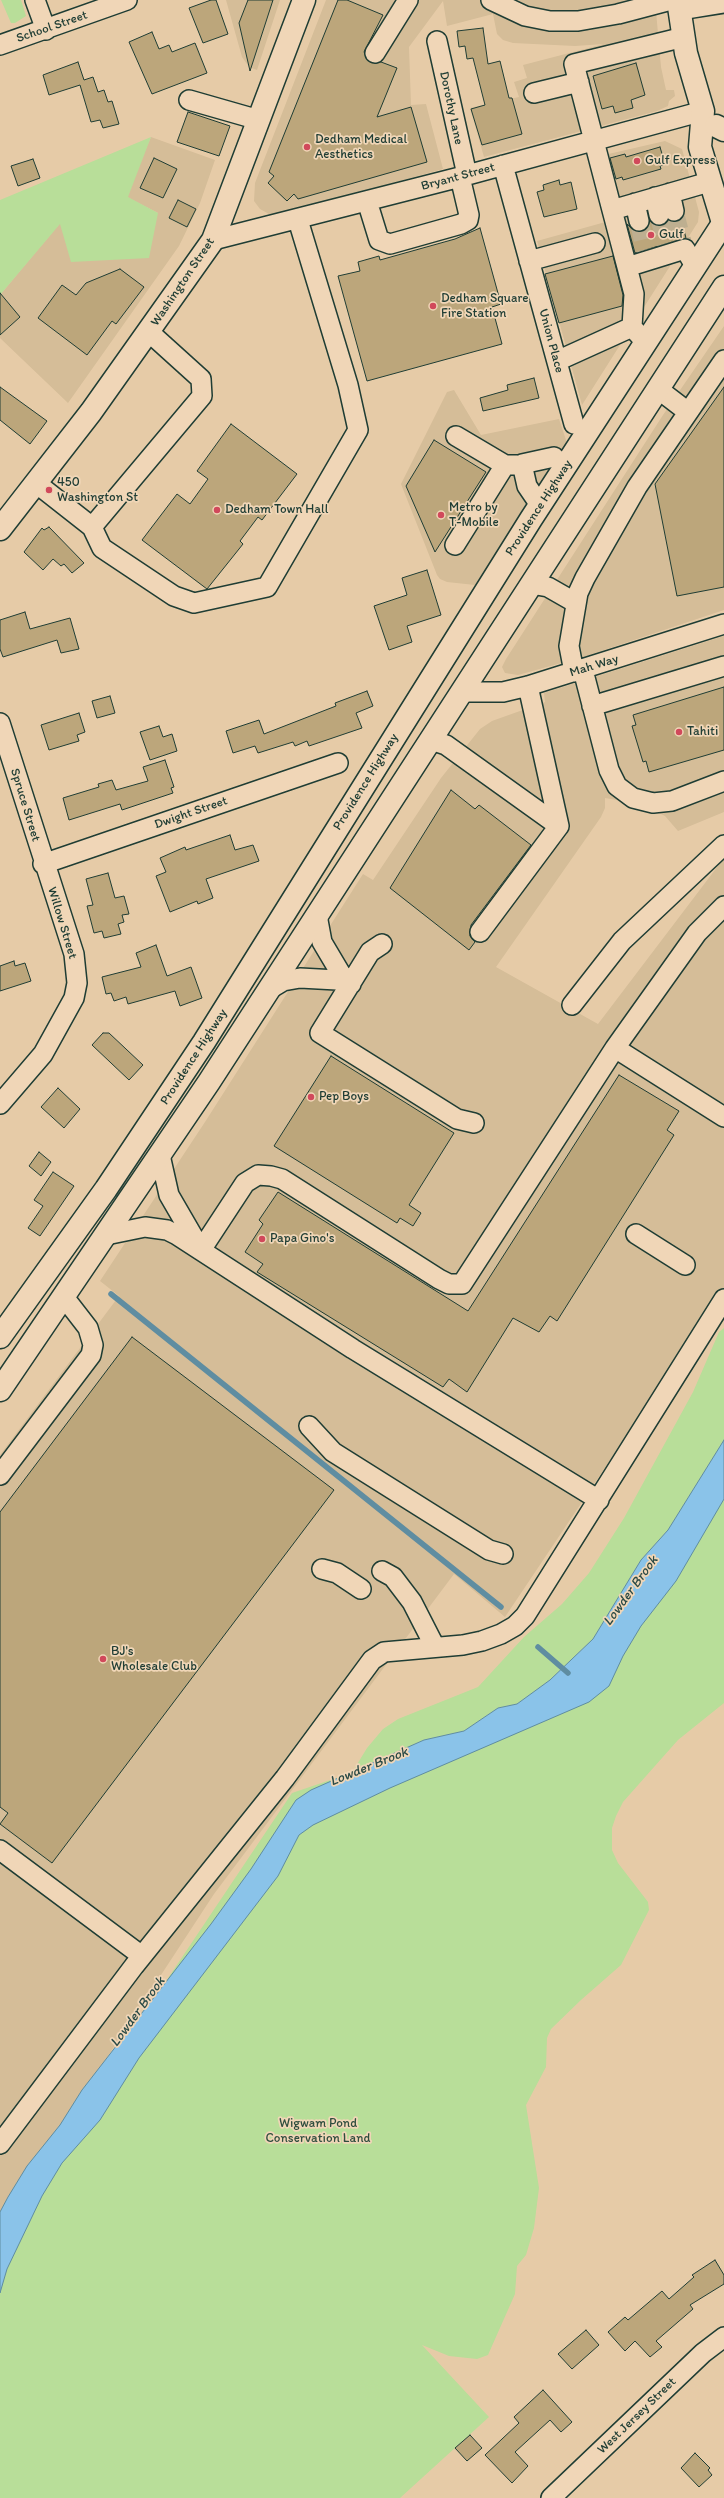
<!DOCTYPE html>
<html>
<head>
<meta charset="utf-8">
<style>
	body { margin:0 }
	canvas { display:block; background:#e6cba7 }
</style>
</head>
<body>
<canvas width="724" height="2498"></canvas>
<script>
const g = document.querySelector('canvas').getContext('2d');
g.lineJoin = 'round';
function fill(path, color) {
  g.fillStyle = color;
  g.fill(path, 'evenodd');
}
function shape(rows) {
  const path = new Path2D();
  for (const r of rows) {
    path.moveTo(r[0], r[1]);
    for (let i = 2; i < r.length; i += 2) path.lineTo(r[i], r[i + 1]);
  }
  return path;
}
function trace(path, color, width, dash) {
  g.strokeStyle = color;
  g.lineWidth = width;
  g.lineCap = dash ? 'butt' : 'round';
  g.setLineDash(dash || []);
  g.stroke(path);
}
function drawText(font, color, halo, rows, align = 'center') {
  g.font = font + ' Itim,sans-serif';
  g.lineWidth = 3.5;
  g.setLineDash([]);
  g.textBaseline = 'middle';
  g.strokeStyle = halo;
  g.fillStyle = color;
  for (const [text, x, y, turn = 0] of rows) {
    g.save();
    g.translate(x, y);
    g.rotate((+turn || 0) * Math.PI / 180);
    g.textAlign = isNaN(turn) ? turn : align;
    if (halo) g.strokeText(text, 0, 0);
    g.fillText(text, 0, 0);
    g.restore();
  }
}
const built = shape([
	[226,0,280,0,257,70,249,67,242,57],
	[326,0,655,0,661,67,666,90,674,90,675,96,669,101,668,106,657,111,484,157,470,108,519,97,514,82,527,78,523,65,604,44,575,46,513,43,503,40,497,34,493,14,447,26,443,1,409,47,411,105,426,104,443,169,277,215,269,214,260,209,254,201,255,183],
	[151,137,215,160,200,203,179,246,68,403,0,338,0,295,60,223,158,213,125,196],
	[665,141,682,149,699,212,698,222,582,405,537,241,609,221,591,158],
	[724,326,724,610,583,657,518,675,505,673,502,667,506,659,663,415],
	[454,390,481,435,559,419,567,443,475,585,447,582,440,579,437,575,401,484,447,392],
	[724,636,724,812,678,831,665,816,651,809,628,802,605,798,605,808,601,817,496,967,598,1024,724,858,724,1290,505,1617,454,1574,214,1894,0,2221,0,1455,119,1296,100,1281,205,1122,363,874,373,880,441,778,480,729,492,721,545,702,544,693]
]);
const green = shape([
	[1,0,21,0,26,16,15,23,11,23],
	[151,137,128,197,158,213,149,258,71,262,60,224,0,295,0,200],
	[724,1328,724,1440,668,1530,641,1560,593,1639,550,1680,517,1704,498,1708,464,1731,424,1740,353,1771,367,1748,383,1729,398,1719,478,1687,524,1637,562,1604,589,1573,624,1518,693,1392,719,1332],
	[724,1467,724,1703,678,1740,623,1802,616,1816,612,1828,612,1850,618,1863,648,1902,649,1910,621,1965,581,2000,551,2029,547,2038,546,2067,526,2105,539,2188,534,2228,526,2255,517,2266,515,2294,488,2355,477,2359,449,2356,422,2345,489,2417,400,2498,0,2498,0,2229,292,1793,569,1699]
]);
const water = shape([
	[724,1440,724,1499,676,1581,641,1626,623,1656,609,1686,589,1702,390,1788,313,1825,299,1835,278,1876,139,2058,100,2120,62,2163,42,2196,7,2269,0,2293,0,2212,8,2197,27,2166,60,2125,82,2090,211,1924,251,1869,296,1800,311,1790,424,1740,464,1731,498,1708,517,1704,550,1680,593,1639,641,1560,668,1530,724,1440]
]);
const stream = shape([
	[111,1294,501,1607],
	[538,1647,568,1673]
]);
const building = shape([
	[211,0,216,0,228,34,203,43,189,8,211,0],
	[248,0,273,0,250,71,239,23,248,0],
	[338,0,347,0,383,15,364,52,370,62,381,62,397,68,377,117,411,107,427,162,298,199,294,194,287,201,268,183,274,176,269,172,338,0],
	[483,28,488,64,500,61,509,98,512,98,522,134,482,145,471,109,485,105,473,58,467,59,465,46,459,47,457,31,483,28],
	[152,32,159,49,169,45,172,52,195,43,207,73,152,94,129,42,152,32],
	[78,62,84,80,93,77,98,92,104,90,108,102,112,101,119,124,103,128,100,120,91,122,80,85,49,95,43,75,78,62],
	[636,63,645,95,631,100,633,108,615,113,613,106,602,109,593,76,636,63],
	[188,112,230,126,219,156,177,142,188,112],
	[660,147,665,164,660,166,661,169,623,180,622,177,616,179,610,158,625,154,626,157,660,147],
	[154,158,177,169,163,198,140,188,154,158],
	[33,159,40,178,18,186,11,166,33,159],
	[559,180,560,185,571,182,577,209,544,217,537,192,544,190,543,185,559,180],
	[178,200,196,209,187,227,169,218,178,200],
	[681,219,686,238,635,253,627,224,635,231,641,232,647,229,650,220,655,225,661,226,668,220,676,222,681,219],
	[480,228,501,304,492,307,502,344,367,381,338,276,360,271,358,262,379,256,380,260,455,239,480,228],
	[613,256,623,295,622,306,559,323,545,274,613,256],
	[120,269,144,287,116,324,112,321,87,355,38,318,62,285,76,295,86,283,120,269],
	[0,293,20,317,0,335,0,293],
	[534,378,539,398,483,411,480,398,508,390,507,385,534,378],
	[0,387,47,421,30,444,0,420,0,387],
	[724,387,724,587,677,596,655,484,724,387],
	[231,424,297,474,262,520,258,517,240,541,243,544,207,589,142,540,177,494,190,504,208,479,197,471,231,424],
	[434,440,486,472,435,552,406,486,434,440],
	[49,527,84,563,72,573,64,564,61,566,53,559,43,570,24,552,42,528,44,530,49,527],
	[427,570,441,615,407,626,412,642,389,650,374,606,407,595,402,578,427,570],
	[25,612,30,629,70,618,79,649,61,653,57,640,3,657,0,649,0,620,25,612],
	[724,687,724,750,649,772,646,761,643,762,632,726,636,725,633,715,724,687],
	[367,691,373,706,356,713,362,728,309,746,307,741,295,746,293,742,258,753,255,746,233,753,226,731,259,720,264,734,336,706,335,703,367,691],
	[110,696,115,713,97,718,92,701,110,696],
	[79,713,85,732,77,735,79,741,49,750,41,725,79,713],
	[159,726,163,737,172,734,177,751,150,760,140,732,159,726],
	[165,760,174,787,171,788,173,793,122,810,120,804,69,820,63,798,99,787,98,784,112,780,116,790,148,781,143,767,165,760],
	[451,790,475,809,479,805,531,845,471,925,470,936,475,942,469,950,390,888,451,790],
	[230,835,235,850,253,845,259,861,206,879,213,898,198,904,197,901,170,912,156,876,166,872,160,858,185,847,186,850,230,835],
	[108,873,115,898,124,896,129,914,122,915,124,922,118,924,121,934,104,938,102,931,94,933,87,906,93,905,86,879,108,873],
	[156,945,167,976,191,967,202,998,180,1006,175,991,128,1004,126,997,114,1001,111,993,106,994,102,977,141,967,136,953,156,945],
	[14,961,15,966,25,963,31,981,0,991,0,966,14,961],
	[103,1033,109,1033,143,1065,129,1080,92,1045,103,1033],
	[331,1056,454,1133,409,1205,421,1213,413,1226,400,1218,397,1223,274,1146,331,1056],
	[619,1075,679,1111,667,1130,674,1135,557,1321,550,1316,539,1332,513,1318,467,1392,449,1379,443,1387,257,1272,263,1264,245,1252,263,1224,259,1220,278,1192,468,1311,619,1075],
	[58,1088,80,1109,64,1128,41,1107,58,1088],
	[39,1152,51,1162,41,1176,29,1166,39,1152],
	[53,1172,74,1186,40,1236,28,1228,43,1206,34,1200,53,1172],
	[132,1337,334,1490,52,1863,0,1824,8,1813,0,1807,0,1512,132,1337],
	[715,2260,724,2275,724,2284,690,2305,693,2309,656,2341,662,2347,650,2357,635,2341,625,2351,608,2332,625,2317,628,2320,662,2291,669,2299,694,2277,692,2275,715,2260],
	[586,2330,599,2345,572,2369,558,2354,586,2330],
	[543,2390,572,2422,561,2432,550,2420,515,2452,528,2466,512,2483,485,2455,519,2423,514,2417,543,2390],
	[470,2435,482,2448,467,2461,455,2448,470,2435],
	[695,2453,710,2468,708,2470,712,2475,699,2487,681,2468,695,2453]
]);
const minorTunnel = shape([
	[674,211,682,242],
	[659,215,667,246],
	[639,221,646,251]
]);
const minor = shape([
	[35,0,46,30],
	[491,0,525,16,550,21,578,21,618,14,671,0],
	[680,10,724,3],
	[437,41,467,175],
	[0,45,127,0],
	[375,53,408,0],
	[534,93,579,82],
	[189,100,259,120],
	[503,165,574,424],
	[670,193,674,211],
	[655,197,659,215],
	[367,201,379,240,390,244,461,224,468,220,469,215,460,177],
	[635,203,639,221],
	[612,210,574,64,684,37],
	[213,240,460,177,703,111],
	[529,261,595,243],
	[695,266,685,249,627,267,612,210,709,182],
	[627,267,634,294,632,327,640,336],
	[557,361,632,327],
	[658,389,688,412],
	[456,436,505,465,517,465],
	[36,483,92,527,102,548,174,596,194,603,267,587,358,430,348,385,298,220],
	[540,505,527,486,522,464,554,457],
	[92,527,202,396,201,379,149,332],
	[455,545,505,465],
	[531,584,548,587,576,603],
	[583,670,609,770,617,786,633,798,653,803,672,801,724,781],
	[574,672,569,646,578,593,585,578,637,487,724,360],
	[461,692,503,692,528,686,724,624],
	[592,706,724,666],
	[0,723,74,954,77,983,74,998,43,1054,0,1104],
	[431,740,446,745,559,826],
	[43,864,338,763],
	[317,915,322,942,341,974,351,984],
	[480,932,559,826,528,686],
	[382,944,370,952,320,1033,457,1119,474,1123],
	[268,990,283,981,300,978,337,980,351,984],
	[572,1005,622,941,724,845],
	[615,1048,724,1117],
	[160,1155,169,1195,198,1245],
	[636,1234,685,1265],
	[106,1235,145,1227,167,1230,177,1235,353,1349,599,1500],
	[201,1250,245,1183,258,1175,271,1176,282,1179,439,1279,449,1284,462,1284,615,1048,697,933,724,906],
	[309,1426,333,1452,489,1550,503,1554],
	[0,1475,91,1355,93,1345,88,1328,64,1297],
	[322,1569,337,1573,361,1589],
	[382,1571,393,1577,412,1602,435,1647],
	[0,1850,142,1956],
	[0,2144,134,1966,285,1778,372,1660,384,1652,463,1645,482,1641,501,1634,515,1626,525,1616,724,1299],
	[551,2498,703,2353,724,2337]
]);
const major = shape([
	[678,0,686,53,703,111,700,147,724,226],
	[0,529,91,412,213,240,304,0]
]);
const highway = shape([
	[716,126,724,130],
	[0,1337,106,1189,204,1042,531,519,724,222],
	[0,1390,209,1082,724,287]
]);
const markers = [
	[307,147,4,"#d1495b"],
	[637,161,4,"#d1495b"],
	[651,235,4,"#d1495b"],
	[433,306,4,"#d1495b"],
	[49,490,4,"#d1495b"],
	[217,510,4,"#d1495b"],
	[441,515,4,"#d1495b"],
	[679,732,4,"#d1495b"],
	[311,1097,4,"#d1495b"],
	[262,1239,4,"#d1495b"],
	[103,1659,4,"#d1495b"]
];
const streetNames = [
	["School Street",52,27,-19],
	["Dorothy Lane",451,108,78],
	["Bryant Street",458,177,-15],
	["Washington Street",183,282,-56],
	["Union Place",551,341,75],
	["Providence Highway",539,508,-57],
	["Mah Way",594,666,-17],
	["Providence Highway",366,782,-58],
	["Spruce Street",25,805,73],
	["Dwight Street",191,813,-19],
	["Willow Street",62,923,73],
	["Providence Highway",194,1057,-57],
	["West Jersey Street",637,2416,-44]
];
const poiNames = [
	["Dedham Medical",315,140],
	["Aesthetics",315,155],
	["Gulf Express",645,161],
	["Gulf",659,235],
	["Dedham Square",441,299],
	["Fire Station",441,314],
	["450",57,483],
	["Washington St",57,498],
	["Metro by",449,508],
	["T-Mobile",449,523],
	["Dedham Town Hall",225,510],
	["Tahiti",687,732],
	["Pep Boys",319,1097],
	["Papa Gino's",270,1239],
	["BJ's",111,1652],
	["Wholesale Club",111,1667]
];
const parkNames = [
	["Wigwam Pond",318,2124],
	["Conservation Land",318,2139]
];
const waterNames = [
	["Lowder Brook",631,1591,-54],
	["Lowder Brook",369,1767,-22],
	["Lowder Brook",138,2012,-54]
];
fill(built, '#d5bd98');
fill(green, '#b8de99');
fill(water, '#8ac3e9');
trace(water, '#5f8da1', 1);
trace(stream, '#5f8da1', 5.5);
fill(building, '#bca67b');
trace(building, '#1f3d34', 1);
trace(minorTunnel, '#beaf90', 19, [19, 10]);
trace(minor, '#1f3d34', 22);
trace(major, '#1f3d34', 25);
trace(highway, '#1f3d34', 25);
trace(minor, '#f0d6b7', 19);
trace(major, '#f0d6b7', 22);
trace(highway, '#f0d6b7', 22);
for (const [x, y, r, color] of markers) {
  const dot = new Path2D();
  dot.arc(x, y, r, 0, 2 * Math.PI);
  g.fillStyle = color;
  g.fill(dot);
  trace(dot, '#f0d6b7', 1.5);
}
drawText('13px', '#1f3d34', '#f0d6b7', streetNames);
drawText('13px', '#1f3d34', '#f0d6b7', poiNames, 'left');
drawText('13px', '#2e4d3e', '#f0d6b7', parkNames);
drawText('italic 14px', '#2a4a46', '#f0d6b7', waterNames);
</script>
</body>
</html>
